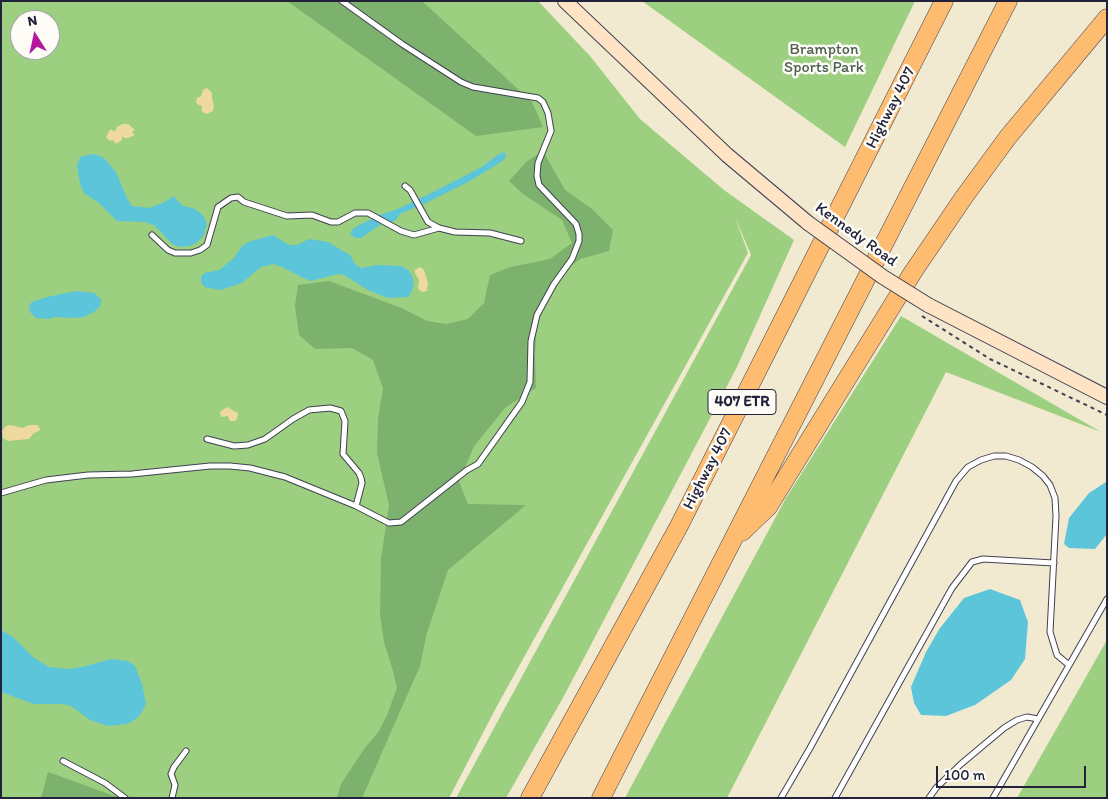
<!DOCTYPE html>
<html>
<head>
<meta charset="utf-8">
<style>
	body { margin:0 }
	#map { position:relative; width:1108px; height:799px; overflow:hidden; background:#f1ead1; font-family:Itim,sans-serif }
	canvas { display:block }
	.frame { position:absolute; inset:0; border:2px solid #22223b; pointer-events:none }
	.north { position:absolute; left:10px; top:10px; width:50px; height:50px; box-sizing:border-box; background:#fdfcf7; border:1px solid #a5a5ac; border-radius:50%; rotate:350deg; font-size:14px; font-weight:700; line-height:20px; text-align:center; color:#22223b }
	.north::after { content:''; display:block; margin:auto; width:18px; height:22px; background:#b5179e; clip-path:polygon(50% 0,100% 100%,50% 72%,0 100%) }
	.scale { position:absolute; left:936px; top:766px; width:150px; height:22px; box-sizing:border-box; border:2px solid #22223b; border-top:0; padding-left:6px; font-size:15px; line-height:18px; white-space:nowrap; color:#22223b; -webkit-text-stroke:4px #fdfcf7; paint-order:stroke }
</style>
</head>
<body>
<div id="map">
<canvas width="1108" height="799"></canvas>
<div class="frame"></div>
<div class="north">N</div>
<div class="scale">100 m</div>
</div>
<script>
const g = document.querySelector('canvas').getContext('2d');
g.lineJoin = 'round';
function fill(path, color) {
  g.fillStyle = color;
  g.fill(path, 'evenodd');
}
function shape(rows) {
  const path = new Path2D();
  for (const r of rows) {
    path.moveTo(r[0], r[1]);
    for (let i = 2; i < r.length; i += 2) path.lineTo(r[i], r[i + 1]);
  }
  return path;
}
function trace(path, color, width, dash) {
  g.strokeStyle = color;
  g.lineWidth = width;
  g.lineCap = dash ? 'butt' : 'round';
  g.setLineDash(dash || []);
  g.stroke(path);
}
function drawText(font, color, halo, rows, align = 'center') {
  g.font = font + ' Itim,sans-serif';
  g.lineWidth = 5;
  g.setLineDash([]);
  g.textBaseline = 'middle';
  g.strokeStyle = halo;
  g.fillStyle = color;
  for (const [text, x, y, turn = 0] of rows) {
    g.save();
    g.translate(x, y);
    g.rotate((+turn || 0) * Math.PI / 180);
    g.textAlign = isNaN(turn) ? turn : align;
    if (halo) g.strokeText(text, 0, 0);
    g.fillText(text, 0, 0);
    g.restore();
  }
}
const green = shape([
	[1,1,538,1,590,56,640,119,724,190,794,240,736,369,565,694,506,798,456,798,751,255,735,217,748,253,497,706,449,798,1,798],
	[20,20,50,20,50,50,20,50],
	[642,1,915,1,845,147],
	[901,316,1101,432,946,372,727,798,625,798,786,498],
	[1107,640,1107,798,1017,798]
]);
const forest = shape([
	[287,1,422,1,532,102,543,127,476,136],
	[543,151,565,190,592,209,613,230,609,251,580,259,562,273,537,320,535,354,536,388,506,407,474,446,459,482,468,504,526,505,448,570,427,633,420,666,362,798,337,798,341,784,364,749,379,731,387,715,397,688,393,671,384,642,380,614,381,559,389,505,377,453,378,418,383,388,373,360,352,348,315,349,299,335,295,306,298,285,329,281,404,309,427,321,446,324,468,319,484,303,490,275,510,267,550,259,572,243,562,220,523,194,509,181,526,162],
	[48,772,120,798,41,798]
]);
const sand = shape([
	[207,88,212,93,212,99,214,105,213,111,207,114,202,112,202,106,197,104,196,102,197,98,201,96,203,90],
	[122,124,128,124,135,130,132,132,135,135,128,138,124,138,122,136,122,140,116,144,113,140,110,141,106,137,109,131,111,129,113,131,116,130,117,127],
	[420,267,424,270,428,283,427,291,422,292,418,289,419,280,415,273,415,270],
	[227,407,238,413,237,419,235,421,230,421,228,416,221,417,220,412],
	[10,425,23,428,29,425,37,425,40,429,39,431,34,433,29,439,8,441,3,438,2,431,6,426]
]);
const water = shape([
	[505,152,506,157,501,162,470,181,428,202,400,214,395,221,380,225,361,238,355,238,350,234,353,229,359,225,380,215,400,208,435,191,482,167,499,154],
	[95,154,104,158,116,172,127,198,132,206,149,208,165,202,173,196,183,206,193,208,203,215,207,224,204,235,198,242,190,246,180,247,172,244,154,225,145,222,117,221,99,203,84,193,80,184,77,165,80,157,87,155],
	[273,235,289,245,297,245,309,239,328,242,350,255,355,264,361,268,377,265,401,266,408,270,412,276,414,283,411,293,408,297,388,298,368,290,344,275,338,274,311,281,303,278,282,267,274,264,261,267,242,283,221,290,204,287,201,282,201,277,204,273,219,270,234,258,242,246,248,242],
	[76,291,94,293,101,299,101,305,94,312,84,317,72,318,55,317,48,319,36,318,30,312,29,305,32,302,47,297],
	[1106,482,1107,534,1095,549,1069,548,1064,544,1069,518,1089,493],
	[990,589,1020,600,1028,622,1025,659,1011,680,975,705,946,716,921,715,914,703,911,687,926,652,940,628,964,598],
	[1,630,13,637,34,658,49,667,69,669,82,667,111,659,128,661,135,666,142,684,146,703,142,712,137,718,127,724,108,726,90,720,71,706,63,704,34,704,1,692]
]);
const path = shape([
	[922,316,990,359,1107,415]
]);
const service = shape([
	[342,1,402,44,461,82,473,87,538,98,543,102,548,113,551,131,538,163,537,176,539,185,576,224,579,234,579,241,572,259,554,284,537,315,531,341,530,382,522,402,478,464,467,470,401,522,389,523,356,506],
	[405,186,410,190,428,222,439,228,455,232,490,233,521,241],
	[152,235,168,250,175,253,191,253,200,250,207,245,218,207,231,198,238,197,244,202,287,216,312,215,331,222,338,222,355,213,368,213,401,231,414,235,439,228],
	[1,493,46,480,88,475,132,474,210,466,230,466,250,468,285,477,356,506,362,483,361,478,359,473,343,454,345,421,341,411,330,408,309,410,293,419,265,439,248,445,234,446,207,439],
	[63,761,105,783,125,798],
	[172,798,175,785,171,774,174,767,186,751],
	[781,798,810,748,956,481,968,467,981,460,994,456,1006,456,1019,460,1032,467,1043,476,1050,485,1055,498,1056,516,1050,632,1057,655,1069,665],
	[835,798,952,588,972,562,983,559,1054,563],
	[929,798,936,788,961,764,1004,728,1017,720,1027,717,1038,719],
	[993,798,1107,599]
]);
const secondary = shape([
	[565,1,727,155,808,223],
	[928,305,1107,397]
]);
const motorway = shape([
	[742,532,768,507,913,272,964,197,1008,137,1107,18],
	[530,798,679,526,944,1],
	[601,798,1008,1]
]);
const secondaryBridge = shape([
	[808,223,883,277,928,305]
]);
const shields = [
	[742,402,68]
];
const shieldNames = [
	["407 ETR",742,402]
];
const parkNames = [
	["Brampton",824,50],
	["Sports Park",824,68]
];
const streetNames = [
	["Highway 407",891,108,-63],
	["Kennedy Road",856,235,36],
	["Highway 407",708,469,-63]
];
fill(green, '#9ccf7f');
fill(forest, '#7db26e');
fill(sand, '#eeda9e');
fill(water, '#5dc5da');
trace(service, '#414052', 7);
trace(secondary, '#414052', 16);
trace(motorway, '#414052', 19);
trace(path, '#414052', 2, [4, 4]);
trace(service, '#fff', 5);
trace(secondary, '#fee4c5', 14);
trace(motorway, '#fdbc6f', 18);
trace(secondaryBridge, '#414052', 16, []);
trace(secondaryBridge, '#fee4c5', 14);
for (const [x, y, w] of shields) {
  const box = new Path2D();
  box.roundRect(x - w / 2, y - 12.5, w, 25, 4);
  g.fillStyle = '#fdfcf7';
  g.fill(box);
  trace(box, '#22223b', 1);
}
drawText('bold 15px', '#22223b', null, shieldNames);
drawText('16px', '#4d5f53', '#fdfcf7', parkNames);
drawText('16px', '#22223b', '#fdfcf7', streetNames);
</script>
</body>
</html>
